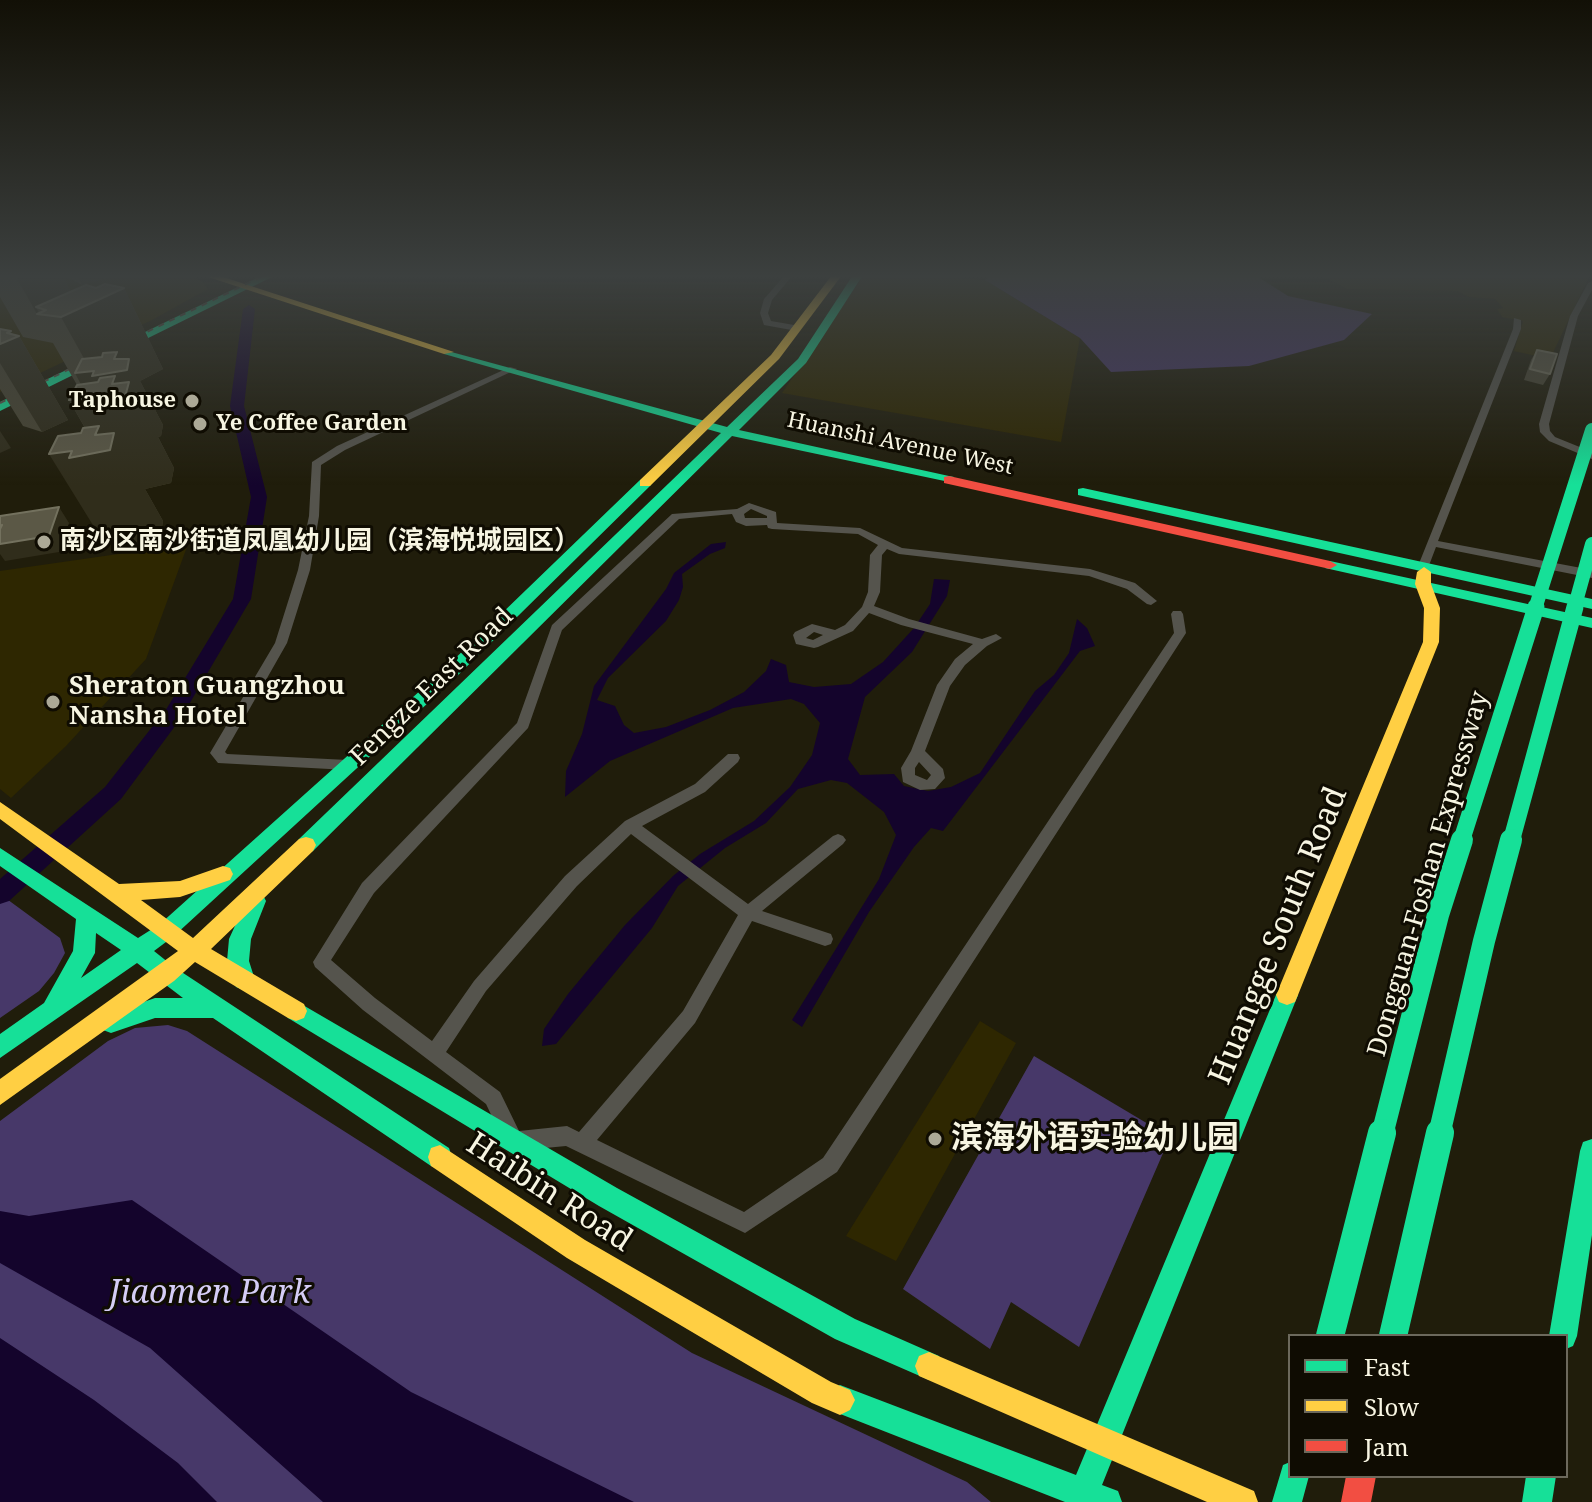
<!DOCTYPE html>
<html>
<head>
<meta charset="utf-8">
<style>
	body { margin:0 }
	#map { position:relative; width:1592px; height:1502px; overflow:hidden; background:#201d0b; font-family:"Noto Serif",serif }
	canvas { display:block }
	.legend { position:absolute; left:1288px; top:1334px; width:280px; height:144px; box-sizing:border-box; background:#0f0c02; border:2px solid #6c695c; margin:0; padding:10px 14px; list-style:none; font-size:24px; color:#f7f5e2 }
	.legend li { display:flex; align-items:center; gap:16px; height:40px }
	.legend b { width:40px; border:2px solid #6c695c }
</style>
</head>
<body>
<div id="map">
<canvas width="1592" height="1502"></canvas>
<ul class="legend">
<li><b style="height:10px;background:#16e098"></b>Fast</li>
<li><b style="height:10px;background:#ffcf43"></b>Slow</li>
<li><b style="height:10px;background:#f24e42"></b>Jam</li>
</ul>
</div>
<script>
const g = document.querySelector('canvas').getContext('2d');
g.lineJoin = 'round';
function fill(path, color) {
  g.fillStyle = color;
  g.fill(path, 'evenodd');
}
function shape(rows) {
  const path = new Path2D();
  for (const r of rows) {
    path.moveTo(r[0], r[1]);
    for (let i = 2; i < r.length; i += 2) path.lineTo(r[i], r[i + 1]);
  }
  return path;
}
function trace(path, color, width, dash) {
  g.strokeStyle = color;
  g.lineWidth = width;
  g.lineCap = dash ? 'butt' : 'round';
  g.setLineDash(dash || []);
  g.stroke(path);
}
function drawText(font, color, halo, rows, align = 'center') {
  g.font = font + ' "Noto Serif","Noto Sans SC",serif';
  g.lineWidth = 6;
  g.setLineDash([]);
  g.textBaseline = 'middle';
  g.strokeStyle = halo;
  g.fillStyle = color;
  for (const [text, x, y, turn = 0] of rows) {
    g.save();
    g.translate(x, y);
    g.rotate((+turn || 0) * Math.PI / 180);
    g.textAlign = isNaN(turn) ? turn : align;
    if (halo) g.strokeText(text, 0, 0);
    g.fillText(text, 0, 0);
    g.restore();
  }
}
const built = shape([
	[0,275,189,275,203,282,208,289,152,320,0,392],
	[864,275,931,275,985,280,1080,338,1061,442,782,393],
	[1321,275,1590,275,1550,359,1514,351,1523,321,1502,317,1497,309,1503,308,1495,299,1469,297,1457,291,1347,289],
	[188,544,146,659,66,746,11,798,0,789,0,571],
	[980,1021,1016,1043,896,1261,846,1236]
]);
const green = shape([
	[990,275,1255,275,1288,296,1372,314,1344,340,1249,366,1111,372,1080,338,985,280],
	[0,894,60,938,65,953,54,973,39,991,0,1018],
	[168,1025,187,1031,692,1353,967,1482,991,1502,0,1502,0,1121,108,1041,135,1028],
	[1034,1056,1170,1137,1079,1347,1011,1302,990,1349,903,1289]
]);
const water = shape([
	[726,542,725,548,710,554,682,574,683,587,679,600,666,621,608,678,597,700,615,706,624,725,634,733,666,727,710,710,744,692,766,671,771,659,786,665,789,682,814,687,851,684,883,662,914,628,930,604,934,579,950,580,947,596,912,652,865,697,848,759,860,775,894,774,904,786,928,791,951,787,980,773,1035,691,1054,675,1069,653,1077,619,1087,628,1095,646,1080,651,943,831,931,828,914,847,869,912,802,1027,792,1020,879,879,896,835,884,812,847,783,831,780,798,789,766,823,725,848,678,886,652,928,556,1044,542,1046,544,1029,568,994,625,925,673,876,700,854,754,821,790,787,812,755,820,723,804,704,791,699,733,708,610,761,565,797,566,771,582,734,594,686,666,589,674,573,711,544],
	[132,1200,411,1392,634,1502,323,1502,150,1348,0,1263,0,1211,29,1216],
	[0,1338,94,1400,178,1463,217,1502,0,1502]
]);
const river = shape([
	[249,305,255,309,244,406,267,497,251,599,181,718,121,799,9,901,0,904,0,879,105,787,167,708,233,599,251,497,230,406,243,309,249,305]
]);
const street = shape([
	[785,275,793,275,772,300,768,313,771,321,800,326,800,330,797,331,764,325,760,313,764,299,785,275],
	[1592,281,1592,290,1578,316,1549,424,1550,431,1555,437,1592,452,1592,459,1549,441,1540,432,1539,424,1570,316,1588,283,1592,281],
	[1514,318,1521,320,1521,329,1438,541,1592,570,1592,578,1436,547,1428,568,1424,569,1418,566,1513,329,1514,318],
	[510,367,517,369,345,450,321,465,319,516,310,570,287,643,225,752,227,754,348,760,355,765,353,769,348,770,218,763,210,753,275,643,298,570,309,516,312,462,337,446,510,367],
	[749,503,776,512,777,523,860,528,902,548,1090,569,1135,583,1157,601,1151,605,1147,604,1127,589,1089,576,899,554,887,549,882,555,880,592,874,606,909,619,982,639,996,634,1002,638,987,646,965,665,950,686,925,751,943,769,945,778,935,789,920,790,903,782,901,768,911,751,937,685,955,659,973,644,901,625,869,613,853,631,818,647,814,648,796,644,793,635,795,632,812,624,835,630,845,625,862,607,868,592,870,555,878,545,858,534,772,529,768,528,767,525,746,526,736,522,732,514,679,519,562,630,528,728,374,893,331,960,375,998,432,1041,474,981,565,876,625,821,695,784,728,754,738,754,740,758,738,762,705,792,642,826,748,904,833,836,838,834,843,836,846,840,843,844,762,911,831,934,833,939,831,944,825,946,752,921,695,1023,597,1140,744,1212,823,1158,1174,633,1171,614,1173,611,1181,611,1183,614,1186,633,837,1172,745,1233,566,1146,514,1151,507,1148,486,1104,363,1010,315,967,313,962,362,883,517,723,552,625,672,514,737,509,749,503],
	[751,509,767,516,767,518,745,518,744,514,751,509],
	[814,632,823,635,813,640,806,638,814,632],
	[919,762,931,775,927,780,915,775,915,768,919,762],
	[631,834,738,915,683,1011,579,1132,567,1126,519,1131,500,1092,446,1052,486,991,577,886,631,834]
]);
const fast = shape([
	[263,275,276,275,0,411,0,402,263,275],
	[853,275,863,275,806,363,739,430,949,476,954,477,954,483,732,436,313,851,306,853,299,851,296,845,299,839,721,433,444,354,444,350,727,427,798,359,853,275],
	[645,479,652,483,650,486,453,680,174,936,154,951,174,967,449,1148,452,1157,449,1166,440,1169,431,1166,213,1018,155,1018,111,1033,103,1030,100,1023,103,1016,155,998,183,998,137,963,0,1058,0,1034,44,1003,73,951,76,919,0,866,0,848,138,938,160,924,441,672,640,480,645,479],
	[96,933,121,950,81,978,95,953,96,933],
	[1083,488,1592,599,1592,609,1078,495,1078,489,1083,488],
	[1330,561,1592,618,1592,628,1325,568,1325,562,1330,561],
	[256,892,263,895,266,901,251,939,249,961,255,980,252,987,244,990,236,987,227,961,229,939,249,895,256,892],
	[1287,985,1295,988,1298,995,1102,1485,1118,1491,1122,1502,1065,1502,830,1410,825,1400,830,1390,840,1385,1076,1475,1276,995,1279,988,1287,985],
	[296,1001,617,1188,855,1319,939,1356,943,1366,939,1376,929,1380,835,1339,599,1206,288,1018,285,1011,288,1004,296,1001],
	[1592,1139,1592,1235,1577,1336,1573,1346,1566,1349,1566,1336,1549,1336,1580,1151,1583,1142,1592,1139],
	[1290,1462,1290,1476,1309,1476,1302,1502,1272,1502,1283,1465,1290,1462],
	[1526,1476,1556,1476,1552,1502,1522,1502,1526,1476]
]);
const slow = shape([
	[202,275,217,275,454,352,444,354,202,275],
	[832,275,842,275,779,359,650,486,640,486,640,480,771,355,832,275],
	[1424,567,1431,572,1431,584,1440,608,1439,642,1298,995,1295,1002,1287,1005,1279,1002,1276,995,1423,642,1424,608,1415,584,1417,572,1424,567],
	[0,802,119,884,180,881,223,866,230,868,233,874,230,880,180,897,141,900,193,938,299,839,306,837,313,839,316,845,313,851,211,949,304,1004,307,1011,304,1018,296,1021,288,1018,195,962,174,981,0,1105,0,1079,178,951,0,819,0,802],
	[440,1145,585,1240,831,1382,850,1390,855,1400,850,1410,840,1415,812,1403,567,1258,431,1166,428,1157,431,1148,440,1145],
	[929,1352,1254,1491,1258,1502,1207,1502,919,1376,915,1366,919,1356,929,1352]
]);
const jam = shape([
	[949,476,1330,561,1337,565,1330,569,944,483,944,477,949,476],
	[1346,1476,1376,1476,1371,1502,1341,1502,1346,1476]
]);
const rail = shape([
	[126,342,265,275],
	[0,403,86,361]
]);
const fastBridgeFar3 = shape([
	[1535,609,1592,430],
	[1574,609,1592,544]
]);
const fastBridgeFar2 = shape([
	[1461,842,1536,607],
	[1511,842,1575,607]
]);
const fastBridgeFar1 = shape([
	[1382,1135,1438,915,1462,840],
	[1439,1135,1484,941,1511,840]
]);
const fastBridge = shape([
	[1330,1336,1382,1133],
	[1393,1336,1440,1133]
]);
const wall = shape([
	[0,275,62,275,71,292,96,288,124,288,163,369,140,381,163,425,161,436,158,437,174,468,171,483,145,489,163,521,160,539,123,547,119,541,104,543,81,433,85,428,69,400,77,385,53,343,23,337,0,297],
	[64,275,116,275,82,285],
	[306,275,326,275,320,278],
	[0,329,19,336,68,420,42,432,23,426,0,389],
	[1537,350,1550,374,1543,385,1524,380,1531,360]
]);
const shadedWall = shape([
	[15,275,62,275,80,309,124,288,163,369,140,381,163,425,161,436,158,437,174,468,171,483,145,489,163,521,160,539,123,547,119,541,104,543,49,454,72,451,99,452,69,400,88,398,75,373,91,371,61,317,46,310,36,307,40,315,37,314],
	[77,275,116,275,82,285],
	[11,331,14,338,19,336,68,420,42,432,0,363,0,344,7,333],
	[0,431,11,448,0,453],
	[59,507,69,523,59,552,5,561,0,554,0,544]
]);
const building = shape([
	[105,284,124,288,61,317,37,314,46,310,36,307,86,285,96,288,105,284],
	[0,329,11,331,7,333,19,336,0,344,0,329],
	[1537,350,1557,354,1550,374,1530,369,1537,350],
	[117,352,114,359,129,359,127,370,92,376,94,371,75,373,82,359,102,357,103,353,117,352],
	[115,376,112,384,129,382,125,397,88,403,90,397,69,400,77,385,98,382,100,378,115,376],
	[99,426,95,435,114,433,110,450,69,458,72,451,49,454,58,436,81,433,83,428,99,426],
	[59,507,49,536,0,544,0,529,2,525,0,526,0,516,59,507]
]);
const markers = [
	[192,401,8,"#aca997"],
	[200,424,8,"#aca997"],
	[44,542,8,"#aca997"],
	[53,702,8,"#aca997"],
	[935,1139,8,"#aca997"]
];
const farPoinames = [
	["Taphouse",176,401],
	["Ye Coffee Garden",216,424,"left"]
];
const farStreetnames = [
	["Huanshi Avenue West",900,444,12]
];
const poiNames = [
	["南沙区南沙街道凤凰幼儿园（滨海悦城园区）",60,542],
	["Sheraton Guangzhou",69,687],
	["Nansha Hotel",69,717]
];
const streetNames = [
	["Fengze East Road",432,687,-44],
	["Dongguan-Foshan Expressway",1429,874,-74]
];
const nearStreetnames = [
	["Huangge South Road",1279,936,-68],
	["Haibin Road",549,1193,33]
];
const nearPoinames = [
	["滨海外语实验幼儿园",951,1139]
];
const nearParknames = [
	["Jiaomen Park",210,1294]
];
fill(built, '#2e2701');
fill(green, '#473869');
fill(water, '#14042c');
fill(river, '#14042c');
fill(street, '#55544d');
fill(fast, '#16e098');
fill(slow, '#ffcf43');
fill(jam, '#f24e42');
trace(rail, '#58564b', 2, [6, 6]);
trace(fastBridgeFar3, '#16e098', 14);
trace(fastBridgeFar2, '#16e098', 17);
trace(fastBridgeFar1, '#16e098', 22);
trace(fastBridge, '#16e098', 28);
fill(wall, '#484533');
fill(shadedWall, '#302d1b');
fill(building, '#5b5846');
trace(building, '#73715e', 2);
const sky = g.createLinearGradient(0, 0, 0, 485);
sky.addColorStop(0, '#121006');
sky.addColorStop(0.57, '#3c403f');
sky.addColorStop(1, '#3c403f00');
g.fillStyle = sky;
g.fillRect(0, 0, 1592, 485);
for (const [x, y, r, color] of markers) {
  const dot = new Path2D();
  dot.arc(x, y, r, 0, 2 * Math.PI);
  g.fillStyle = color;
  g.fill(dot);
  trace(dot, '#0f0c02', 3);
}
drawText('bold 22px', '#f7f5e2', '#0f0c02', farPoinames, 'right');
drawText('22px', '#f7f5e2', '#0f0c02', farStreetnames);
drawText('bold 26px', '#f7f5e2', '#0f0c02', poiNames, 'left');
drawText('26px', '#f7f5e2', '#0f0c02', streetNames);
drawText('32px', '#f7f5e2', '#0f0c02', nearStreetnames);
drawText('bold 32px', '#f7f5e2', '#0f0c02', nearPoinames, 'left');
drawText('italic 32px', '#d5cdf6', '#0f0c02', nearParknames);
</script>
</body>
</html>
